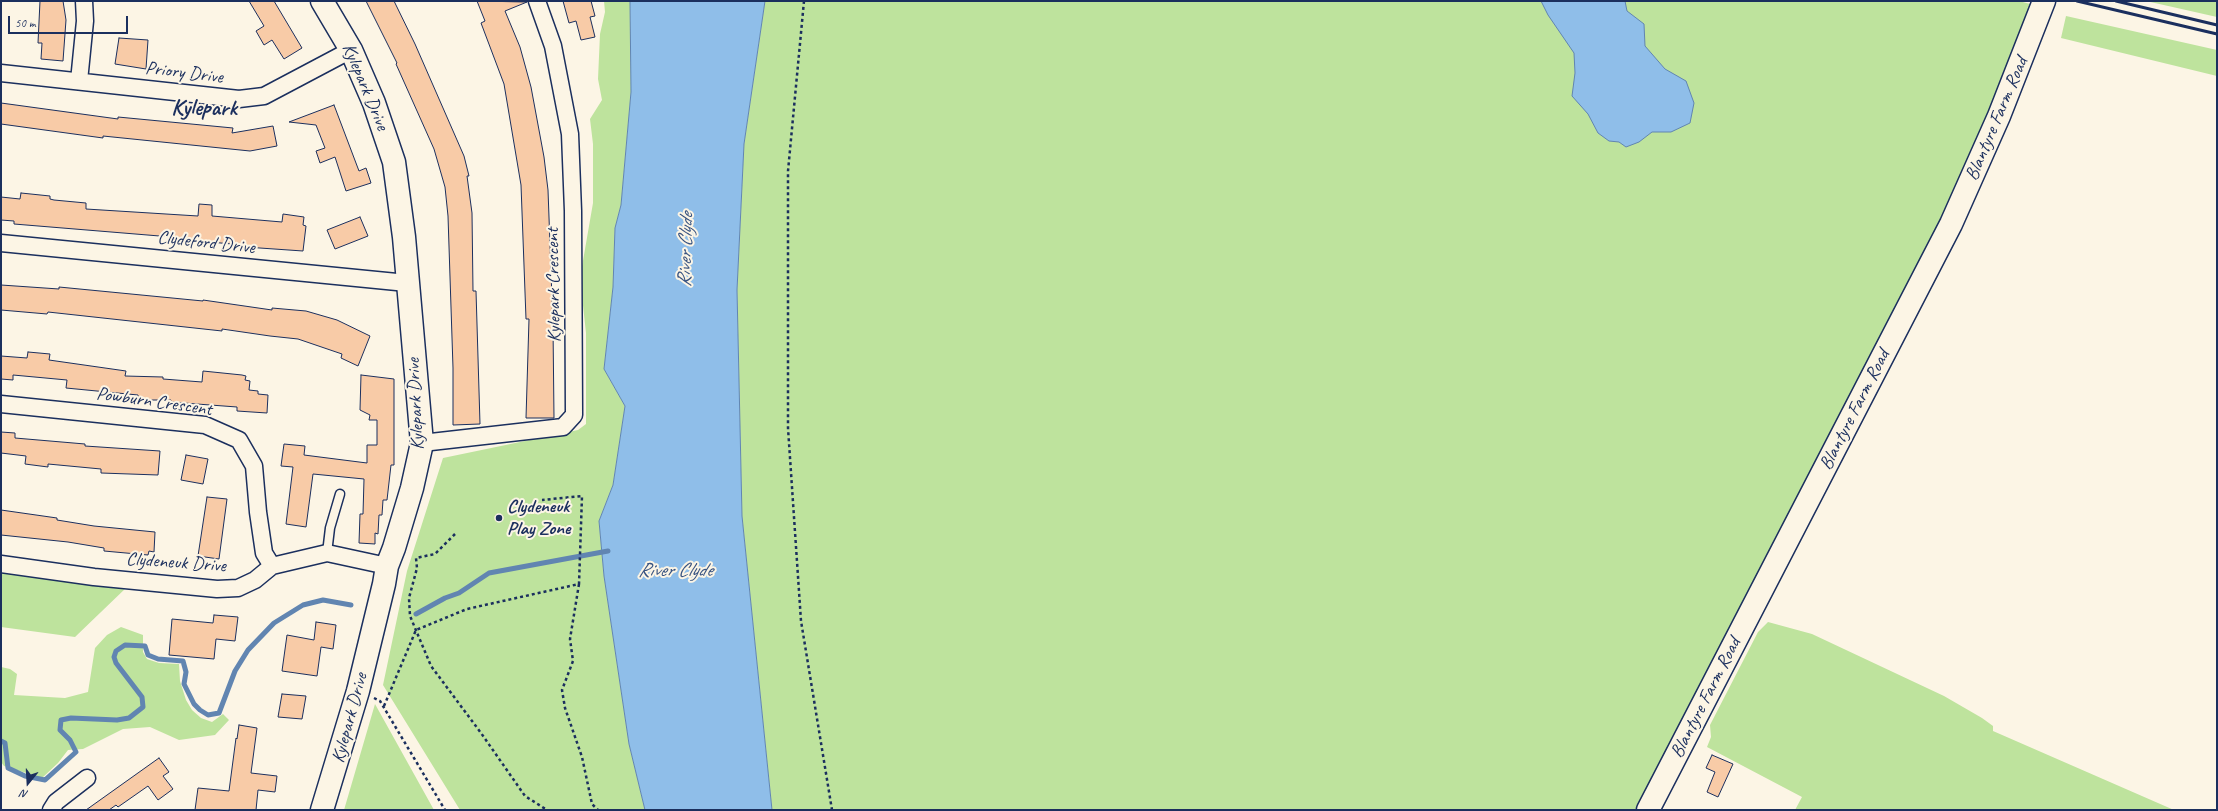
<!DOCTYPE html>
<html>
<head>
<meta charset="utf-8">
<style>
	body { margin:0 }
	#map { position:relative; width:2218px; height:811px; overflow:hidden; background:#fcf5e5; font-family:Caveat,sans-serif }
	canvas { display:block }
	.frame { position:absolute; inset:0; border:2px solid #1b2f5e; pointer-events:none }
	.north { position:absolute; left:8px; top:763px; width:40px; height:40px; -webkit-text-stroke:3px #fcf5e5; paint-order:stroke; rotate:198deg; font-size:11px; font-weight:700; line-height:16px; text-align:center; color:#1b2f5e }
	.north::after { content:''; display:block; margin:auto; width:14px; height:18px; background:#1b2f5e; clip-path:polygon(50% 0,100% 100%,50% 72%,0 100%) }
	.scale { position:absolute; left:8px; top:16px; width:120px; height:18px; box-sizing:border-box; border:2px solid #1b2f5e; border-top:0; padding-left:5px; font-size:12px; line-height:14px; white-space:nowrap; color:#1b2f5e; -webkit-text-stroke:3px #fcf5e5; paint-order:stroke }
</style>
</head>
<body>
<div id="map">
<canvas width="2218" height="811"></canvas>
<div class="frame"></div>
<div class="north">N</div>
<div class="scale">50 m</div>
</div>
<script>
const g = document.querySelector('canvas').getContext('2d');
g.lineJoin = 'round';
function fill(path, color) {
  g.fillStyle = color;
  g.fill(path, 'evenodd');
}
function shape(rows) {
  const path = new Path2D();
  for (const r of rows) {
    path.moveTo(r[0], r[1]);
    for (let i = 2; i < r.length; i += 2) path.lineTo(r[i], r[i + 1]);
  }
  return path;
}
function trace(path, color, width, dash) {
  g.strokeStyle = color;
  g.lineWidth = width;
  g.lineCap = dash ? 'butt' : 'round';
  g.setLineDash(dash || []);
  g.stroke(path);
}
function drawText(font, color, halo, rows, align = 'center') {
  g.font = font + ' Caveat,sans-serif';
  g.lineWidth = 4;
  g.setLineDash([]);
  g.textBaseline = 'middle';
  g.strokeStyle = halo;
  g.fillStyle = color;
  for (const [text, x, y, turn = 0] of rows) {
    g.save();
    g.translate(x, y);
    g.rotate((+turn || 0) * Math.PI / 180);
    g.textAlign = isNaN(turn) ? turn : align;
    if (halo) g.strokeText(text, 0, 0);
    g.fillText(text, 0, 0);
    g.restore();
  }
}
const green = shape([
	[604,1,630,1,631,92,621,205,615,228,613,287,604,369,625,406,613,485,599,521,604,576,629,744,645,810,460,810,383,685,407,571,443,458,578,430,586,424,586,333,580,278,593,203,593,144,590,119,602,100,598,79,600,34,605,12],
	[765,1,2019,1,2034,5,1965,174,1638,810,772,810,742,516,737,290,744,144],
	[2146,1,2217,1,2217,17],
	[2066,16,2217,50,2217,76,2061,38],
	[1,570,127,587,75,637,1,627],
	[1768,622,1812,634,1944,696,1982,718,1993,726,1993,731,2174,810,1795,810,1802,797,1707,747,1711,737,1710,725,1758,632],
	[121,627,143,635,143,652,147,659,159,663,179,664,180,681,186,700,192,710,201,718,212,722,223,714,229,720,215,735,179,740,150,727,123,729,83,749,68,750,58,763,42,778,4,766,1,762,1,667,10,669,17,674,14,695,65,698,88,692,95,648,107,635],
	[375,704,434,810,344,810]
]);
const water = shape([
	[630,1,765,1,744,144,737,290,742,516,772,810,645,810,629,744,604,576,599,521,613,485,625,406,604,369,613,287,615,228,621,205,631,92,630,1],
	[1541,1,1625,1,1627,11,1644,24,1645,46,1665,69,1686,81,1694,103,1690,123,1671,132,1652,132,1639,142,1626,147,1619,142,1609,141,1598,133,1588,114,1572,96,1575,73,1574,53,1548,15,1541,1]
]);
const stream = shape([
	[416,614,445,598,459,593,489,573,608,551],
	[1,741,5,743,8,768,25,776,45,780,76,752,70,740,60,730,61,720,71,718,117,720,129,718,143,707,142,697,116,663,114,657,116,651,125,645,145,646,148,655,158,659,183,661,186,672,184,684,194,704,200,710,208,715,219,713,235,671,248,650,274,623,303,605,323,600,351,605]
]);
const building = shape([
	[40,1,63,1,66,20,63,61,41,59,42,43,38,43,40,1],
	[249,1,274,1,302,48,284,59,272,40,264,45,256,31,264,26,249,1],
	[366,1,394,1,415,44,464,156,469,176,467,176,472,213,473,291,476,291,480,424,453,425,453,368,448,216,445,187,434,149,396,64,397,63,366,1],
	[477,1,527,2,505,11,520,47,531,87,544,157,548,190,553,326,554,418,526,418,529,319,526,319,521,185,504,84,481,23,485,21,477,1],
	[563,1,591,1,595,16,590,17,595,37,581,40,576,21,569,23,563,1],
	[119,38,148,40,146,69,115,64,119,38],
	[1,103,118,119,118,117,233,128,232,133,273,126,277,146,250,151,103,136,103,138,1,124,1,103],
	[334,105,359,171,366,168,371,183,346,191,335,157,320,163,316,151,325,148,316,125,289,122,334,105],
	[21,193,50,196,50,199,54,200,86,203,86,209,198,216,199,204,212,205,212,216,282,222,283,214,304,217,303,225,306,226,303,251,231,246,232,244,198,241,196,239,14,224,14,221,1,220,1,197,20,199,21,193],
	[360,217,368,236,335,249,327,230,360,217],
	[1,285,59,289,59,287,203,301,203,300,272,310,272,308,306,311,337,320,370,336,358,366,341,358,342,354,298,339,270,336,222,329,222,331,48,312,47,314,1,310,1,285],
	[28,352,50,354,49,360,126,371,125,376,163,377,163,379,202,382,203,371,242,375,246,376,245,380,250,381,249,390,258,391,258,394,268,395,267,413,237,411,237,407,170,402,171,400,138,400,138,395,66,388,67,380,13,375,13,380,1,379,1,356,27,358,28,352],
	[361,375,394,379,394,465,391,465,387,500,383,500,382,515,379,515,378,534,375,533,375,544,359,543,360,514,363,514,364,479,313,474,306,527,286,524,293,467,281,466,284,444,305,446,304,455,367,463,367,445,377,445,377,420,369,420,370,415,360,410,361,375],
	[1,432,15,433,15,438,85,444,85,446,160,451,158,475,101,473,101,469,48,464,48,467,25,464,26,456,1,453,1,432],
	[186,455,208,459,203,484,181,480,186,455],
	[207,497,227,499,219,559,198,556,207,497],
	[1,510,57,518,57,520,94,526,155,532,154,552,149,551,148,555,104,551,104,548,68,542,1,535,1,510],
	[214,615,238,617,235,641,216,639,214,659,169,655,172,619,213,623,214,615],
	[316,622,336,625,333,649,321,647,317,676,282,671,287,635,314,640,316,622],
	[282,694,306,696,302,719,278,717,282,694],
	[239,725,257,728,251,773,277,776,275,792,258,790,256,810,195,810,198,788,229,791,236,738,237,739,239,725],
	[1712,755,1733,764,1718,797,1707,792,1715,772,1706,768,1712,755],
	[159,758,169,772,163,776,173,789,158,800,148,786,118,807,116,805,109,810,86,810,159,758]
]);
const path = shape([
	[804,1,788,171,788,428,801,621,832,810],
	[455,534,435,554,416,558,417,568,409,598,410,616,431,666,481,733,525,796,547,810],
	[579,584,570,639,573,661,562,690,565,708,582,757,592,804,598,810],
	[374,698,380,701,445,810],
	[384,706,416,630,467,609,579,584,582,496,542,500]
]);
const lane = shape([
	[327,553,330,528,340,494]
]);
const street = shape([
	[1,73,239,99,264,96,351,50],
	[79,81,85,21,84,1],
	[1,243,407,283],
	[1,404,205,425,239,440,254,466,258,512,264,553,272,566],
	[422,443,563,427,574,415,573,211,570,134,553,46,537,1],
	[1,564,94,577,217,589,238,588,255,580,272,566,327,553,387,566],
	[51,810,56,802,87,778]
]);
const secondary = shape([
	[322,1,351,50,374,103,394,162,404,237,422,443,412,488,394,548,387,566,384,584,358,691,322,810],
	[1648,810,1951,224,1999,116,2044,1]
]);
const rail = shape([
	[2077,1,2217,34],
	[2116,1,2217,25]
]);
const markers = [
	[499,518,4,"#1b2f5e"]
];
const streetNames = [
	["Priory Drive",184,73,7],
	["Kylepark Drive",365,87,67],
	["Blantyre Farm Road",1997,119,-67],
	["Clydeford Drive",206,243,6],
	["Kylepark Crescent",554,285,-91],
	["Powburn Crescent",154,402,8],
	["Kylepark Drive",416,404,-93],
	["Blantyre Farm Road",1855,410,-63],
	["Clydeneuk Drive",176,563,4],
	["Blantyre Farm Road",1706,698,-63],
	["Kylepark Drive",350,718,-75]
];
const poiNames = [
	["Clydeneuk",507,507],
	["Play Zone",507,529]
];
const waterNames = [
	["River Clyde",686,250,-88],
	["River Clyde",675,571]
];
const districtNames = [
	["Kylepark",204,109]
];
fill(green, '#bee39d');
fill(water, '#8fbee9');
trace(water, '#6185b1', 1);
trace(stream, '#6185b1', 5);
fill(building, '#f8cba7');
trace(building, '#1b2f5e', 1);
trace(lane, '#1b2f5e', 11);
trace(street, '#1b2f5e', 19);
trace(secondary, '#1b2f5e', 25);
trace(path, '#1b2f5e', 2.5, [3, 3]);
trace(lane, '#fcf5e5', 8);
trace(street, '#fcf5e5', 16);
trace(secondary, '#fcf5e5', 22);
trace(rail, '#1b2f5e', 3);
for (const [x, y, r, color] of markers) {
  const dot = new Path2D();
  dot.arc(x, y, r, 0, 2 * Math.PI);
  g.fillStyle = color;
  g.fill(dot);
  trace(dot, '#fcf5e5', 1.5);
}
drawText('19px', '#1b2f5e', '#fcf5e5', streetNames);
drawText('bold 19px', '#1b2f5e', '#fcf5e5', poiNames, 'left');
drawText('italic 20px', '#385381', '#fcf5e5', waterNames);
drawText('bold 23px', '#1b2f5e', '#fcf5e5', districtNames);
</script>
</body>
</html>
